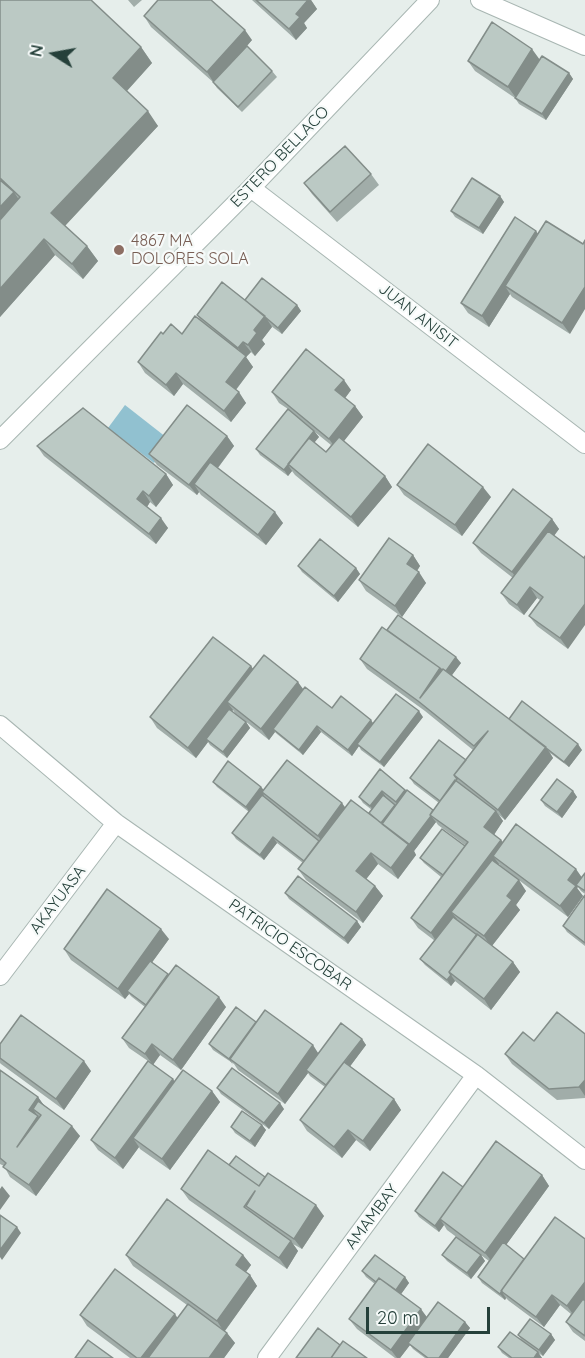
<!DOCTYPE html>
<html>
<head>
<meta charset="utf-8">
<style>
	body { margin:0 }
	#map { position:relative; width:585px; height:1358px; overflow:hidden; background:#e6eeeb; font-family:Quicksand,sans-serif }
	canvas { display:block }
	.north { position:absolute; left:24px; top:24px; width:60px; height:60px; -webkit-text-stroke:4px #f6faf9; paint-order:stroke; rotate:281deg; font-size:16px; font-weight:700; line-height:24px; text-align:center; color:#25403a }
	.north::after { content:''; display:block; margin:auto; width:21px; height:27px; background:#25403a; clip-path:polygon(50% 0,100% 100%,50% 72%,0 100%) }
	.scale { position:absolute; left:366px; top:1307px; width:124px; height:27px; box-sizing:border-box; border:3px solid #25403a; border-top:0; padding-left:8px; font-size:18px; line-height:21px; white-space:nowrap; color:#25403a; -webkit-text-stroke:4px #f6faf9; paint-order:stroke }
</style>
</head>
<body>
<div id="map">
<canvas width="585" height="1358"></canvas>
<div class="north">N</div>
<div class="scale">20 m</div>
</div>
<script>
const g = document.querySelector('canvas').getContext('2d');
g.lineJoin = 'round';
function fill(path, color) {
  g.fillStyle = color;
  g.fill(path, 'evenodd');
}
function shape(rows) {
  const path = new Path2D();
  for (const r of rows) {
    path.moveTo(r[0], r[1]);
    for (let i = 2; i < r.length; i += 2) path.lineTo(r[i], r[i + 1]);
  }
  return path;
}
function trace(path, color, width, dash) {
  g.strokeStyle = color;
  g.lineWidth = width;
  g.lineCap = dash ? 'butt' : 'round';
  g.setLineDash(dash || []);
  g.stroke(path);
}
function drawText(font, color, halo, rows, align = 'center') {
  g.font = font + ' Quicksand,sans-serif';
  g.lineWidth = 4.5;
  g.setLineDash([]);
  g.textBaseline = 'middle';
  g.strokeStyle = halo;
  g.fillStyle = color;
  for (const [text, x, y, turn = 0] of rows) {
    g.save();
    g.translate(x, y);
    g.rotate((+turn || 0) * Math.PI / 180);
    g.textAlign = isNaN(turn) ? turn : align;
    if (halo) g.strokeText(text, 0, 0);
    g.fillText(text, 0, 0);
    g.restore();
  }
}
const water = shape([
	[125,405,171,441,154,463,108,428]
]);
const minor = shape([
	[480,0,585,46],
	[251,188,585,444],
	[0,440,251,188,430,0],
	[0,725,116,823,476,1075,585,1160],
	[0,976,116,823],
	[267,1358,476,1075]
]);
const wall = shape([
	[0,0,141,47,152,63,127,91,158,126,65,226,87,246,98,261,83,279,55,255,0,317],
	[128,0,142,0,134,7],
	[252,0,311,0,317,9,304,23,307,28,296,40],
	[144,16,252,40,247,46,272,71,277,77,242,112,217,88,213,82,151,27],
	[540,59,569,73,573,79,546,120,519,104,515,98,475,71,468,61],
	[371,174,379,185,337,222,312,194,304,183],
	[500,196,504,202,483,234,455,217,451,211],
	[515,217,570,334,512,297,510,294,489,327,468,313,461,303],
	[245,300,297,305,301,311,282,334,271,326,272,327,262,340,265,344,255,356,251,352,246,357,253,367,236,390,246,403,231,422,183,384,174,396,145,373,138,362,182,334,200,320,197,315],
	[351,390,345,398,355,406,363,417,343,441,385,476,392,487,358,527,295,475,292,471,288,476,260,455,256,449,288,409,279,403,272,392],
	[315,432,331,445,326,452,314,442,319,437],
	[227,436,234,446,218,468,283,523,266,545,201,495,199,492,197,495,157,465,149,454],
	[37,446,166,474,173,485,156,507,150,502,147,507,168,528,156,544,44,456],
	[397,485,491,497,462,536,404,495],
	[552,519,559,529,554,536,568,649,537,626,529,616,540,600,537,598,524,615,509,604,501,593,513,578,481,553,473,543],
	[413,555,420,566,417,571,426,583,402,617,366,591,359,580],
	[298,566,356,568,360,574,338,602,302,572],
	[387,630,461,663,452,675,509,719,582,750,569,767,550,753,553,758,505,820,499,815,503,821,494,834,503,842,582,877,585,873,585,894,581,891,578,887,577,888,583,896,568,917,500,866,499,864,498,865,526,891,516,905,520,910,492,946,513,962,520,972,491,1010,455,981,451,986,425,965,420,959,435,941,418,928,411,918,441,877,424,863,420,858,465,845,438,825,436,822,414,851,416,855,398,879,378,864,366,879,375,886,383,896,363,923,306,880,298,869,303,863,277,843,264,860,236,839,232,833,249,812,217,787,213,782,261,787,264,790,369,813,372,810,363,803,359,797,380,769,407,791,433,810,439,803,414,784,410,778,466,760,473,750,425,711,367,669,360,659],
	[251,666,253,669,303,689,332,708,373,723,423,717,384,767,361,750,359,746,352,756,321,732,303,755,277,734,275,732,269,740,235,713,233,710,232,711,246,722,250,728,227,758,210,745,208,742,196,758,157,728,150,717],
	[573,791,577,797,562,818,545,806,541,800],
	[285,893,357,921,361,927,348,944,289,899],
	[585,895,585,946,567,932,563,926],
	[169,939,152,962,168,974,226,1007,181,1070,160,1055,153,1064,174,1081,212,1091,220,1102,170,1170,140,1149,139,1147,123,1169,98,1150,91,1140,148,1061,129,1048,122,1038,145,1007,132,997,129,994,125,999,71,960,64,949],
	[256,1022,318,1053,362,1039,366,1045,350,1066,394,1099,401,1110,370,1151,356,1140,342,1158,307,1131,300,1120,325,1087,310,1076,308,1073,285,1104,238,1070,234,1064,213,1050,209,1044],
	[585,1034,585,1098,557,1100,512,1064,505,1054],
	[0,1044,91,1071,64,1110,1,1064,0,1063],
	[0,1070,38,1097,43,1104,80,1136,36,1196,10,1177,4,1166,0,1164],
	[217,1088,284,1109,269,1129,221,1094],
	[262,1125,266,1130,255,1147,235,1133,231,1127],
	[229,1165,265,1177,324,1216,302,1249,293,1244,298,1251,287,1269,189,1200,181,1189],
	[542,1175,549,1186,506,1245,524,1259,585,1239,585,1341,573,1332,566,1322,571,1314,560,1305,544,1327,509,1301,506,1298,505,1300,482,1283,478,1277,489,1261,447,1230,444,1225,439,1232,419,1217,415,1211,463,1187],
	[126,1255,243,1255,251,1265,246,1272,250,1275,257,1286,225,1331,227,1333,235,1343,224,1358,130,1358,87,1326,80,1315,177,1318,187,1305,133,1266],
	[442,1255,481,1255,485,1261,471,1279,447,1261],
	[362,1271,405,1277,409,1283,401,1294,427,1317,465,1322,470,1328,448,1358,425,1358,413,1349,410,1345,400,1358,395,1358,357,1329,349,1319,375,1284,366,1277],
	[551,1334,555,1340,543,1356,538,1353,542,1358,509,1358,502,1353,498,1347,522,1341,518,1335]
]);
const shadedWall = shape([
	[308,0,311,0,317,9,304,23,307,28,296,40,289,29,296,14],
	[245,30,252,40,214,83,207,72],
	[141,47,152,63,124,94,113,78],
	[532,49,540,60,516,98,508,87],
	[569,73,573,79,546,120,542,114],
	[148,111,158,126,62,229,51,213],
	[14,192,23,206,0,231,0,207],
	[500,196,504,202,483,234,479,228],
	[536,231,543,241,505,286,510,294,489,327,482,316],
	[44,239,55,255,0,317,0,289],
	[87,246,98,261,83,279,72,264],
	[585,287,585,309,570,334,562,323],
	[297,305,301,311,282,334,278,328],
	[265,316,272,327,262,340,265,344,255,356,248,345,254,330],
	[243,342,251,352,246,357,253,367,234,392,226,382,245,358,238,348],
	[176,373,183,384,174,396,166,385],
	[344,380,351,390,343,401,335,390],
	[239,392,246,403,231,422,224,411],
	[355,406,363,417,337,450,329,439],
	[314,431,319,437,293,469,288,465],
	[227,436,234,446,201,490,194,484,199,492,197,495,189,485],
	[288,465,292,471,288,476,284,470],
	[166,474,173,485,156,507,149,496],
	[385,476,392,487,358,527,351,517],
	[483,487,491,497,462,536,455,525],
	[143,491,150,502,145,510,137,499],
	[275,512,283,523,266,545,258,535],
	[161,518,168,528,156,544,149,534],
	[552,519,559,529,519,582,512,572],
	[413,555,420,566,414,575,407,564],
	[356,568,360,574,338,602,334,596],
	[419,572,426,583,402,617,395,606],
	[530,587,537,598,524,615,517,605],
	[585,604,585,625,568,649,560,638],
	[456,657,461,663,449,679,445,673],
	[251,666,259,677,227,702,233,710,209,741,206,739,208,742,196,758,188,748],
	[440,668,447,678,427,709,420,698],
	[298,682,306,693,273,729,275,732,269,740,261,729],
	[419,711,423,717,384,767,380,762],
	[371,720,375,726,357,744,359,746,352,756,348,750],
	[246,722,250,728,227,758,223,752],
	[317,726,321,732,303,755,299,750],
	[578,744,582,750,569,767,564,762],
	[546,747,553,758,505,820,498,810],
	[261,787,266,793,262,792,264,795,250,813,246,807],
	[405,790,410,795,400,808,396,802],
	[382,791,386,797,375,812,370,806],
	[573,791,577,797,562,818,557,812],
	[342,803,350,814,325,846,318,836],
	[496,811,503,821,492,838,484,827],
	[431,816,436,822,414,851,416,855,398,879,391,868],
	[273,837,277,843,264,860,260,855],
	[501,840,509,851,493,856,499,864,459,917,451,912,457,919,438,944,431,933],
	[371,853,378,864,364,882,356,871],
	[576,869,583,879,576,885,578,887,577,888,583,896,568,917,560,906,568,880],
	[519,880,526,891,516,905,520,910,491,947,484,936,507,896],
	[375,886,383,896,363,923,356,912],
	[357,921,361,927,348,944,344,938],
	[161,929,169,939,130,993,127,991,129,994,125,999,118,989],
	[513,962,520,972,491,1010,484,999],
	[451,975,455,981,451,986,447,980],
	[219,997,226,1007,181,1070,173,1060],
	[256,1022,260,1028,230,1059,233,1065,229,1059],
	[362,1039,366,1045,331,1092,327,1086],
	[152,1044,160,1055,153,1065,145,1054],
	[313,1045,320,1056,306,1070,308,1073,285,1104,278,1094],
	[84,1061,91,1071,64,1110,56,1099],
	[173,1079,180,1090,133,1138,139,1147,123,1169,115,1158],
	[585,1080,585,1096,579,1087],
	[212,1091,220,1102,170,1170,162,1159],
	[38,1097,45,1107,33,1109,45,1127,25,1158,29,1110],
	[394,1099,401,1110,370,1151,363,1141],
	[280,1103,284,1109,269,1129,264,1123],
	[262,1125,266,1130,255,1147,250,1141],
	[72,1126,80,1136,36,1196,29,1185],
	[348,1130,356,1140,342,1158,334,1147],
	[542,1175,549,1186,493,1263,485,1253],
	[2,1186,10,1196,0,1210,0,1189],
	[316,1205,324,1216,302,1249,294,1239],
	[440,1219,444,1225,439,1232,435,1226],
	[17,1227,21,1233,2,1260,0,1257,0,1250],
	[291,1241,298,1251,287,1269,279,1258],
	[243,1255,251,1265,243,1276,236,1265],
	[481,1255,485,1261,471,1279,467,1273],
	[250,1275,257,1286,224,1332,217,1321],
	[405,1277,409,1283,399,1297,395,1291],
	[585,1282,585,1302,575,1317,567,1306],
	[502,1292,506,1298,505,1300,500,1294],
	[552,1295,560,1305,544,1327,536,1317],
	[421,1309,429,1320,408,1343,410,1345,400,1358,397,1358,391,1350],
	[175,1314,182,1325,157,1358,141,1358],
	[465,1322,470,1328,448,1358,439,1358],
	[227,1333,235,1343,224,1358,209,1358],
	[551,1334,555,1340,543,1356,539,1350],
	[538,1352,542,1358,534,1358]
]);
const building = shape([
	[0,0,91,0,141,47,113,78,148,111,51,213,87,246,72,264,44,239,0,289,0,220,20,197,0,178,0,0],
	[158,0,211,0,245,30,207,72,144,16,158,0],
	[256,0,308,0,296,14,300,17,289,29,256,0],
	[492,22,532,49,508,87,468,61,492,22],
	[247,46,272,71,238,107,213,82,247,46],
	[542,56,569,73,542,114,515,98,542,56],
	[345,146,371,174,330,212,304,183,345,146],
	[472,178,500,196,479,228,451,211,472,178],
	[0,180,14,192,0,207,0,180],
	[515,217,536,231,482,316,461,303,515,217],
	[546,221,583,244,585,240,585,287,562,323,505,286,546,221],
	[262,278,297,305,278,328,245,300,262,278],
	[222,282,265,316,254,330,257,333,248,345,243,342,238,348,197,315,222,282],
	[195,316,246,356,226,382,239,392,224,411,176,373,166,385,138,362,161,332,163,334,171,324,182,334,195,316],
	[306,349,344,380,335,390,355,406,329,439,272,392,306,349],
	[187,405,227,436,189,485,149,454,187,405],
	[83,408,166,474,149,496,143,491,137,499,161,518,149,534,37,446,83,408],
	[288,409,314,431,284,470,256,449,288,409],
	[339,437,385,476,351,517,288,464,309,438,326,452,339,437],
	[428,444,483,487,455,525,397,485,428,444],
	[210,462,275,512,258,535,194,484,210,462],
	[513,489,552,519,512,572,473,543,513,489],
	[548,531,584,558,585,556,585,604,560,638,529,616,543,597,530,587,517,605,501,593,548,531],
	[389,538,413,555,407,564,419,572,395,606,359,580,389,538],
	[320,539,356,568,334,596,298,566,320,539],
	[398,615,456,657,446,671,443,669,442,670,440,668,387,630,398,615],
	[382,627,440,668,420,698,443,669,546,747,498,810,454,775,488,731,474,746,418,701,360,659,382,627],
	[213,637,251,666,188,748,150,717,213,637],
	[264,655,298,682,261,729,227,702,264,655],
	[305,687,332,708,341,696,371,720,348,750,317,726,299,750,273,729,305,687],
	[396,694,419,711,380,762,357,744,396,694],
	[522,701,578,744,564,762,509,719,522,701],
	[229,709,246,722,223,752,206,739,229,709],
	[439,740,466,760,454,775,457,779,440,801,410,778,439,740],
	[287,760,342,803,318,836,262,792,287,760],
	[228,761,261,787,246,807,213,782,228,761],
	[380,769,405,790,396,802,382,791,370,806,359,797,380,769],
	[557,779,573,791,557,812,541,800,557,779],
	[455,780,496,811,484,827,501,840,431,933,411,918,468,842,430,815,455,780],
	[407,790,433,810,430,815,431,816,409,845,382,824,407,790],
	[262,795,319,841,304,861,273,837,260,855,232,833,262,795],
	[383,795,395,805,381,823,369,813,383,795],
	[351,800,409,844,391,868,371,853,356,871,375,886,356,912,298,869,351,800],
	[516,824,576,869,568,880,576,886,560,906,493,856,516,824],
	[442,829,465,846,443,875,420,858,442,829],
	[492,860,519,880,507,896,512,900,484,936,451,912,492,860],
	[585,873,585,891,576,885,585,873],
	[298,876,357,921,344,938,285,893,298,876],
	[107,889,161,929,118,989,64,949,107,889],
	[585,895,585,943,563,926,585,895],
	[453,917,477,935,449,972,451,975,447,980,420,959,453,917],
	[477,934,513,962,484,999,449,972,477,934],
	[150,961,168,974,146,1005,127,991,150,961],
	[176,965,219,997,173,1060,152,1044,145,1054,122,1038,176,965],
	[236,1007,256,1022,229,1059,209,1044,236,1007],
	[265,1010,313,1045,278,1094,230,1059,265,1010],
	[557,1012,585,1034,585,1080,579,1087,549,1089,505,1054,523,1032,534,1041,557,1012],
	[21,1015,84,1061,56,1099,0,1058,0,1044,21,1015],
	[341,1023,362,1039,326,1085,306,1070,341,1023],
	[148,1061,173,1079,115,1158,91,1140,148,1061],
	[344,1062,394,1099,363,1141,348,1130,334,1147,300,1120,344,1062],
	[232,1068,280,1103,264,1123,217,1088,232,1068],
	[0,1070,38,1097,29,1110,38,1116,17,1147,41,1115,33,1109,38,1101,72,1126,29,1185,3,1167,6,1163,0,1158,0,1070],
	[183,1070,212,1091,162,1159,133,1138,183,1070],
	[242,1111,262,1125,250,1141,231,1127,242,1111],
	[496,1141,542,1175,485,1253,440,1219,496,1141],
	[208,1150,259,1186,268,1173,316,1205,294,1239,246,1206,255,1191,244,1207,291,1241,279,1258,181,1189,208,1150],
	[236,1156,265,1177,259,1186,229,1165,236,1156],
	[443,1172,463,1187,435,1226,415,1211,443,1172],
	[167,1199,243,1255,236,1265,250,1275,217,1321,126,1255,167,1199],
	[0,1215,17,1227,0,1250,0,1215],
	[555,1217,585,1239,585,1282,567,1306,552,1295,536,1317,501,1291,555,1217],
	[456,1237,481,1255,467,1273,442,1255,456,1237],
	[503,1242,524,1259,501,1291,502,1291,500,1294,478,1277,503,1242],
	[375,1255,405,1277,396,1290,379,1278,376,1282,362,1271,375,1255],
	[115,1269,175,1314,141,1358,137,1358,80,1315,115,1269],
	[379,1278,421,1309,391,1350,349,1319,379,1278],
	[583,1299,585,1301,585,1336,566,1322,583,1299],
	[438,1302,465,1322,439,1358,428,1358,408,1343,438,1302],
	[188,1304,227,1333,209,1358,148,1358,188,1304],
	[530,1319,551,1334,539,1350,518,1335,530,1319],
	[318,1328,340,1345,331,1358,296,1358,318,1328],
	[510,1332,538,1352,534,1358,512,1358,498,1347,510,1332],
	[88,1340,113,1358,75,1358,88,1340],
	[343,1341,367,1358,331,1358,343,1341]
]);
const markers = [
	[119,250,6,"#8d6e63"]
];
const streetNames = [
	["ESTERO BELLACO",280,157,-46],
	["JUAN ANISIT",418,316,38],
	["AKAYUASA",58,900,-53],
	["PATRICIO ESCOBAR",290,945,35],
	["AMAMBAY",372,1217,-53]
];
const educationNames = [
	["4867 MA",131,241],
	["DOLORES SOLA",131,259]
];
fill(water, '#91c1d0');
trace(minor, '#a8b6b2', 20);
trace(minor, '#fff', 18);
fill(wall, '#a1ada9');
fill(shadedWall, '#838d89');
fill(building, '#bbc9c4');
trace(building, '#838d89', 1.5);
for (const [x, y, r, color] of markers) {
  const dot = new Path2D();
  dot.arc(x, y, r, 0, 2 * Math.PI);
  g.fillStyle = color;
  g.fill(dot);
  trace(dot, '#f6faf9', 2);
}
drawText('16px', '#25403a', '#f6faf9', streetNames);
drawText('16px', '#785e54', '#f6faf9', educationNames, 'left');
</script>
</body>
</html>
